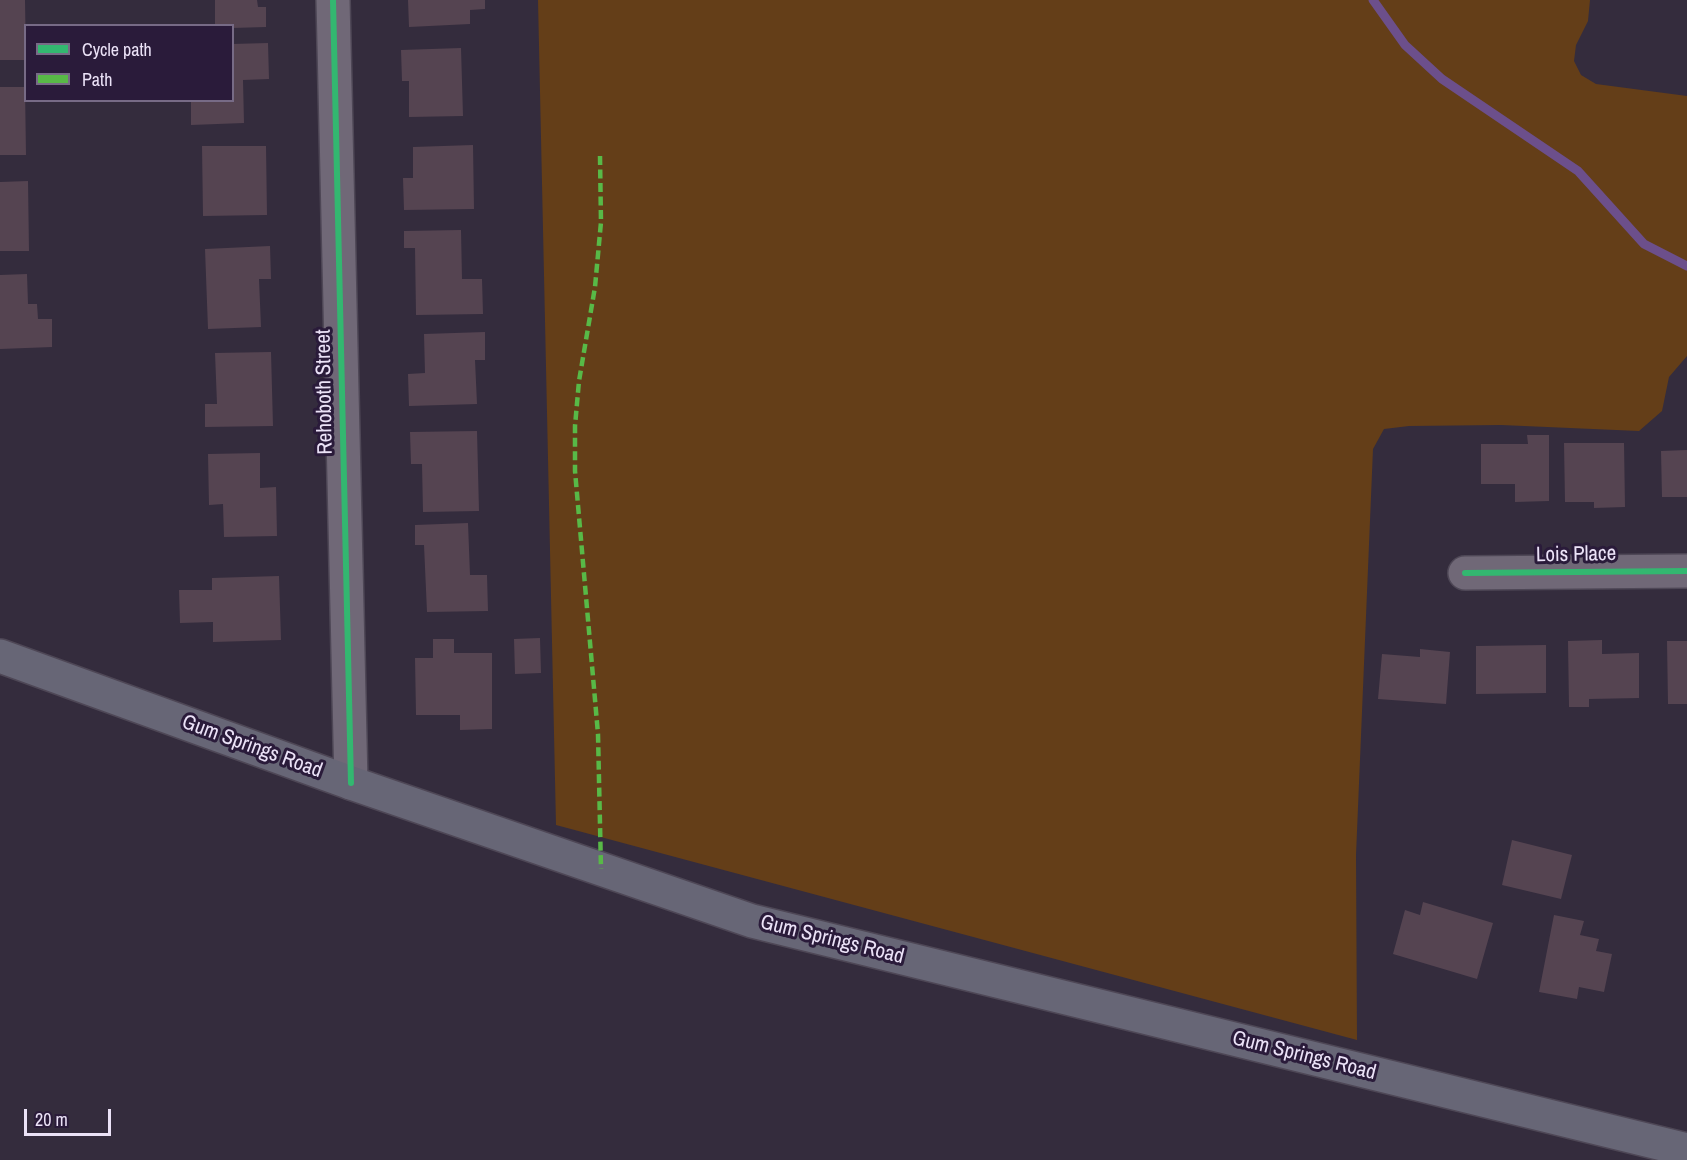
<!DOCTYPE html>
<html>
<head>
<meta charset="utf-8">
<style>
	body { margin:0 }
	#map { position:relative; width:1687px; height:1160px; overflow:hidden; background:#342c3d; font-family:"Archivo Narrow",sans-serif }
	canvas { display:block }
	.legend { position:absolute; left:24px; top:24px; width:210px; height:78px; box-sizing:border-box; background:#2a1b3a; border:2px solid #776b86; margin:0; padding:8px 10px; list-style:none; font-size:18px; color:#ebe2f7 }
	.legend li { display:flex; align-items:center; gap:12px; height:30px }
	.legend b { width:30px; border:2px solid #776b86 }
	.scale { position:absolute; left:24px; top:1109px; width:87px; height:27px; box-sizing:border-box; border:3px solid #ebe2f7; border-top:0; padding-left:8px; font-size:18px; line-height:21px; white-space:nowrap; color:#ebe2f7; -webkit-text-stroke:4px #2a1b3a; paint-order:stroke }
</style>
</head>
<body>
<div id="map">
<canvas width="1687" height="1160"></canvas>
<ul class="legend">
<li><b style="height:8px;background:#33b770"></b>Cycle path</li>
<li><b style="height:8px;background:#58b947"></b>Path</li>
</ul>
<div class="scale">20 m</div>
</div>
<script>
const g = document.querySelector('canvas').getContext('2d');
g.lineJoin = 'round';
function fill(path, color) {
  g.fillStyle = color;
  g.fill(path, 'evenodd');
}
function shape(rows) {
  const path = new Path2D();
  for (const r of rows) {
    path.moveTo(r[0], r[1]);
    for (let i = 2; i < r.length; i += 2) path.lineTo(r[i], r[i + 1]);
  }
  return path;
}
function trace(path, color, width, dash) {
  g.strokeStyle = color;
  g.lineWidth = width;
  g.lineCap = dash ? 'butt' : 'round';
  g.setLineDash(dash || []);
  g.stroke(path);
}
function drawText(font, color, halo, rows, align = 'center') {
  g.font = font + ' "Archivo Narrow",sans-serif';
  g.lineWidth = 6;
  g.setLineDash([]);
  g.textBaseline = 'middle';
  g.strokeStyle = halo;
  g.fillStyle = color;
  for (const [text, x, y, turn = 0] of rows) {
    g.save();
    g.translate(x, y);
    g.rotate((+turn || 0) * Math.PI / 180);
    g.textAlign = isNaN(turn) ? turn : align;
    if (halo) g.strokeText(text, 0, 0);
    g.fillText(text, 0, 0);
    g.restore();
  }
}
const green = shape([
	[538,0,1590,0,1588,21,1576,45,1574,61,1581,75,1596,84,1687,96,1687,356,1669,377,1662,411,1639,431,1501,425,1409,426,1384,429,1373,449,1356,855,1357,1040,556,825]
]);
const stream = shape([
	[1373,0,1405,45,1442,79,1578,171,1644,244,1687,266]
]);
const building = shape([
	[0,0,25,0,26,60,0,60],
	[215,0,257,0,258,7,266,7,266,27,232,28,232,26,215,26],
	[408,0,485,0,485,9,470,10,470,24,409,27],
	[268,43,269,79,243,80,244,123,191,125,191,100,232,100,232,44],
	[461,48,463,116,409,117,409,81,402,81,401,50],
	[0,87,25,87,26,155,0,155],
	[473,145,474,209,404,210,403,178,413,178,413,147],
	[202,146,266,146,267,215,203,216],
	[28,181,29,251,0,251,0,182],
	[461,230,462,279,482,279,483,314,416,315,415,248,404,248,404,231],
	[270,246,271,279,259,279,261,327,208,329,205,249],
	[27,274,28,304,37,304,38,319,52,319,52,347,0,349,0,275],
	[485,332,485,360,475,360,477,404,409,406,408,374,425,373,424,334],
	[271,352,273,426,205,427,205,404,217,404,215,353],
	[477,431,479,511,423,512,422,464,411,464,410,432],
	[1527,435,1549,435,1549,501,1515,502,1515,484,1481,484,1481,444,1528,444],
	[1564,443,1624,443,1625,507,1594,508,1594,502,1565,502],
	[1687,450,1687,497,1662,497,1661,451],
	[260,453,260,488,276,487,277,536,224,537,223,504,209,505,208,454],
	[468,523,470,575,487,575,488,611,427,612,424,545,415,545,415,525],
	[279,576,281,640,213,642,213,622,180,623,179,590,212,590,212,578],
	[540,638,541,673,515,674,514,639],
	[433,639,454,639,454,653,492,653,492,729,460,730,460,715,416,715,415,658,433,658],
	[1602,640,1602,654,1639,653,1639,698,1589,699,1589,707,1569,707,1568,641],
	[1667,641,1687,641,1687,704,1668,704],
	[1546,645,1546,693,1476,694,1476,646],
	[1420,649,1450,652,1446,704,1378,699,1382,654,1420,657],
	[1512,840,1572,855,1561,899,1502,885],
	[1423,902,1493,923,1477,979,1393,954,1405,910,1420,915],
	[1554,915,1584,921,1580,935,1599,939,1596,951,1612,954,1604,992,1579,987,1577,999,1539,992]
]);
const minor = shape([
	[333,0,351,783],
	[1465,573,1687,571]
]);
const major = shape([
	[0,656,351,783,752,921,1687,1150]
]);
const quiet = shape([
	[600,156,601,222,595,287,579,381,575,426,575,471,598,734,601,869]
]);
const cycleway = shape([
	[333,0,351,783],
	[1465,573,1687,571]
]);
const streetNames = [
	["Rehoboth Street",325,392,-91],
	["Lois Place",1576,555,-1],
	["Gum Springs Road",252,747,20],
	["Gum Springs Road",832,940,14],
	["Gum Springs Road",1304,1056,14]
];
fill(green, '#643e18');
trace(stream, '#6c4f8b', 9);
fill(building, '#554451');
trace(minor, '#4e4756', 36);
trace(major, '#4e4756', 36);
trace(minor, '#706877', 33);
trace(major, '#676676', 33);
trace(quiet, '#58b947', 4.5, [9, 4.5]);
trace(cycleway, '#33b770', 6);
drawText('21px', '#ebe2f7', '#2a1b3a', streetNames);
</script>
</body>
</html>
